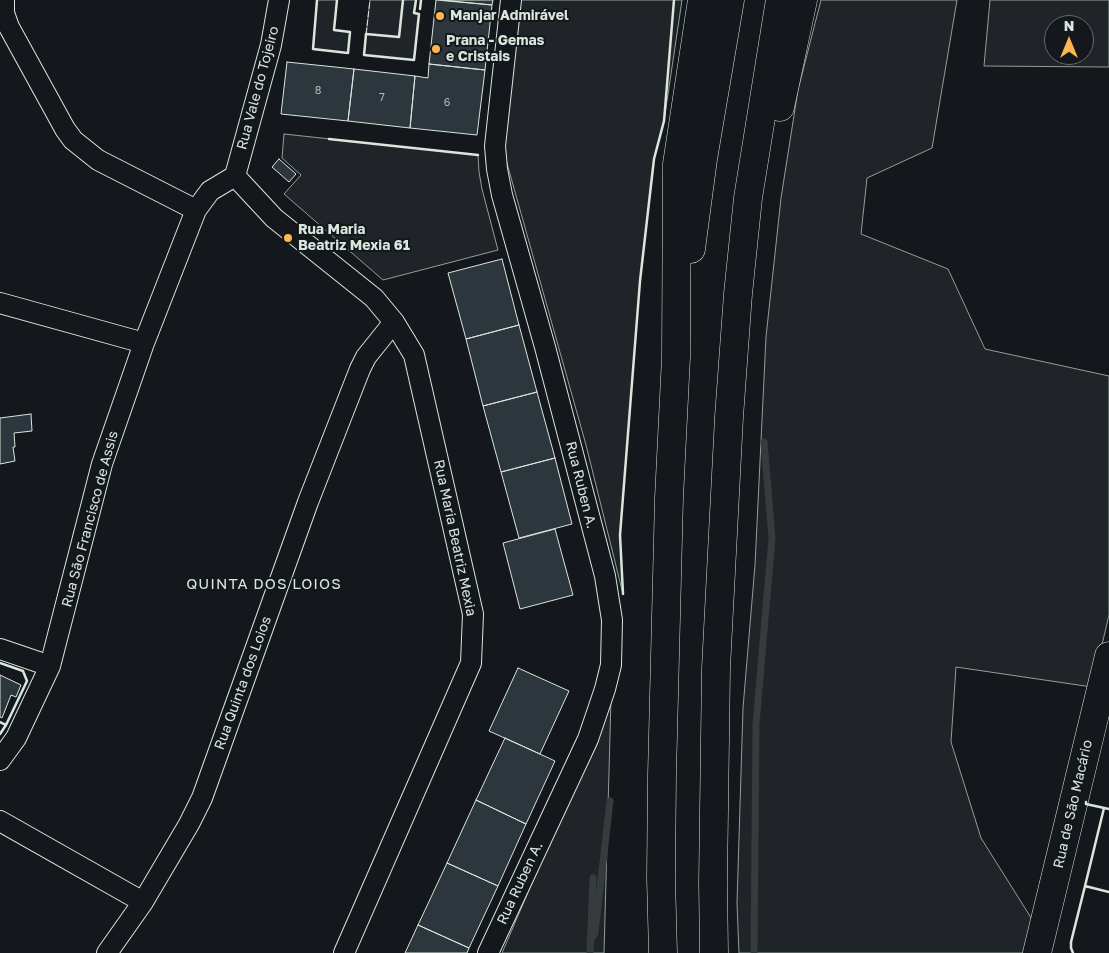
<!DOCTYPE html>
<html>
<head>
<meta charset="utf-8">
<style>
	body { margin:0 }
	#map { position:relative; width:1109px; height:953px; overflow:hidden; background:#14181c; font-family:"Golos Text",sans-serif }
	canvas { display:block }
	.north { position:absolute; left:1044px; top:15px; width:50px; height:50px; box-sizing:border-box; background:#14181c; border:1px solid #626a69; border-radius:50%; rotate:0deg; font-size:14px; font-weight:700; line-height:20px; text-align:center; color:#d8e6dc }
	.north::after { content:''; display:block; margin:auto; width:18px; height:22px; background:#ffb74d; clip-path:polygon(50% 0,100% 100%,50% 72%,0 100%) }
</style>
</head>
<body>
<div id="map">
<canvas width="1109" height="953"></canvas>
<div class="north">N</div>
</div>
<script>
const g = document.querySelector('canvas').getContext('2d');
g.lineJoin = 'round';
function fill(path, color) {
  g.fillStyle = color;
  g.fill(path, 'evenodd');
}
function shape(rows) {
  const path = new Path2D();
  for (const r of rows) {
    path.moveTo(r[0], r[1]);
    for (let i = 2; i < r.length; i += 2) path.lineTo(r[i], r[i + 1]);
  }
  return path;
}
function trace(path, color, width, dash) {
  g.strokeStyle = color;
  g.lineWidth = width;
  g.lineCap = dash ? 'butt' : 'round';
  g.setLineDash(dash || []);
  g.stroke(path);
}
function drawText(font, color, halo, rows, align = 'center') {
  g.font = font + ' "Golos Text",sans-serif';
  g.lineWidth = 4;
  g.setLineDash([]);
  g.textBaseline = 'middle';
  g.strokeStyle = halo;
  g.fillStyle = color;
  for (const [text, x, y, turn = 0] of rows) {
    g.save();
    g.translate(x, y);
    g.rotate((+turn || 0) * Math.PI / 180);
    g.textAlign = isNaN(turn) ? turn : align;
    if (halo) g.strokeText(text, 0, 0);
    g.fillText(text, 0, 0);
    g.restore();
  }
}
const green = shape([
	[317,0,337,0,334,30,350,32,348,53,313,49,317,0],
	[370,0,416,0,414,13,419,14,414,60,364,55,370,0],
	[520,0,682,0,664,121,654,159,640,281,620,535,623,594,586,445,501,142,520,0],
	[821,0,957,0,932,148,867,178,861,234,948,269,985,349,1109,376,1109,615,1092,687,956,667,951,742,981,838,1040,932,1032,953,739,953,737,903,743,708,755,565,766,337,781,198,798,90,821,0],
	[990,0,1109,0,1109,67,984,66,990,0],
	[1054,25,1084,25,1084,55,1054,55,1054,25],
	[284,134,478,155,479,172,482,189,498,250,383,280,284,194,301,175,282,158,284,134],
	[611,699,604,953,502,953,611,699]
]);
const stream = shape([
	[590,941,595,933,610,801],
	[590,953,593,878],
	[754,953,756,724,772,538,764,442]
]);
const building = shape([
	[436,0,492,5,485,70,429,64,436,0],
	[442,0,493,0,492,5,442,0],
	[287,62,354,69,348,121,281,114,287,62],
	[429,64,485,70,477,135,410,128,415,76,428,78,429,64],
	[354,69,415,76,410,128,348,121,354,69],
	[279,159,296,174,289,182,272,167,279,159],
	[502,259,519,325,466,339,448,273,502,259],
	[519,325,537,392,483,406,466,339,519,325],
	[537,392,555,458,501,472,483,406,537,392],
	[31,414,32,431,14,433,15,447,13,447,15,461,0,464,0,418,31,414],
	[555,458,572,524,519,538,501,472,555,458],
	[555,529,573,595,520,609,503,543,555,529],
	[518,668,569,691,540,754,489,731,518,668],
	[0,675,21,685,16,697,11,695,2,718,0,717,0,675],
	[505,738,555,761,526,824,476,800,505,738],
	[476,800,526,824,498,886,447,863,476,800],
	[447,863,498,886,469,948,418,925,447,863],
	[418,925,469,948,467,953,405,953,418,925]
]);
const minor = shape([
	[4,0,4,13,9,27,65,129,73,140,98,160,196,210],
	[235,176,274,218,374,298,394,322,414,355,473,614,471,663,344,953],
	[235,176,271,45,279,0],
	[0,303,144,343],
	[0,649,50,666],
	[0,760,16,738,50,666,102,464,144,343,196,210,210,191,235,176],
	[0,821,143,902],
	[107,953,143,902,189,824,202,798,308,502,360,369,366,357,394,322],
	[488,953,588,739,605,689,611,665,612,620,605,576,545,347,502,195,497,169,495,146,511,0]
]);
const primary = shape([
	[1037,953,1109,656]
]);
const motorway = shape([
	[780,107,803,0],
	[691,249,703,159,730,0],
	[663,953,661,878,662,775,669,498,676,357,677,164,702,0],
	[714,953,713,882,716,668,729,417,738,294,748,198,780,0]
]);
const fence = shape([
	[366,34,370,0]
]);
const wall = shape([
	[317,0,313,49,348,53,350,32,334,30,337,0],
	[403,0,399,37,366,34,364,55,414,60,419,14,414,13,416,0],
	[420,9,421,0],
	[329,139,478,155],
	[623,594,620,535,640,281,654,159,664,121,674,0],
	[0,663,23,671,27,681,6,725,0,722],
	[0,734,6,725,5,724],
	[1086,802,1086,804,1109,809],
	[1104,808,1085,886,1109,892],
	[1073,953,1071,948,1071,942,1085,886,1087,887]
]);
const markers = [
	[440,16,5,"#ffb74d"],
	[436,49,5,"#ffb74d"],
	[288,238,5,"#ffb74d"]
];
const numberNames = [
	["8",318,91],
	["7",382,98],
	["6",447,103]
];
const poiNames = [
	["Manjar Admirável",450,16],
	["Prana - Gemas",446,41],
	["e Cristais",446,57],
	["Rua Maria",298,230],
	["Beatriz Mexia 61",298,246]
];
const streetNames = [
	["Rua Vale do Tojeiro",258,88,-75],
	["Rua Ruben A.",581,485,76],
	["Rua São Francisco de Assis",90,519,-75],
	["Rua Maria Beatriz Mexia",455,538,78],
	["Rua Quinta dos Loios",243,683,-70],
	["Rua de São Macário",1073,804,-77],
	["Rua Ruben A.",520,883,-65]
];
const neighbourhoodNames = [
	["QUINTA DOS LOIOS",264,584]
];
fill(green, '#202428');
trace(green, '#939e99', 1);
trace(stream, '#363b3e', 7);
fill(building, '#2c363c');
trace(building, '#d8e6dc', 1);
trace(minor, '#d8e6dc', 22);
trace(primary, '#d8e6dc', 29);
trace(motorway, '#d8e6dc', 29);
trace(minor, '#14181c', 20);
trace(primary, '#14181c', 28);
trace(motorway, '#14181c', 28);
trace(fence, '#d8e6dc', 1, [6, 2.5]);
trace(wall, '#d8e6dc', 2.5);
for (const [x, y, r, color] of markers) {
  const dot = new Path2D();
  dot.arc(x, y, r, 0, 2 * Math.PI);
  g.fillStyle = color;
  g.fill(dot);
  trace(dot, '#14181c', 2);
}
drawText('11px', '#adbab4', null, numberNames);
drawText('bold 14px', '#d8e6dc', '#14181c', poiNames, 'left');
drawText('14px', '#d8e6dc', '#14181c', streetNames);
g.letterSpacing = '1px';
drawText('15px', '#d8e6dc', '#14181c', neighbourhoodNames);
g.letterSpacing = '0px';
</script>
</body>
</html>
